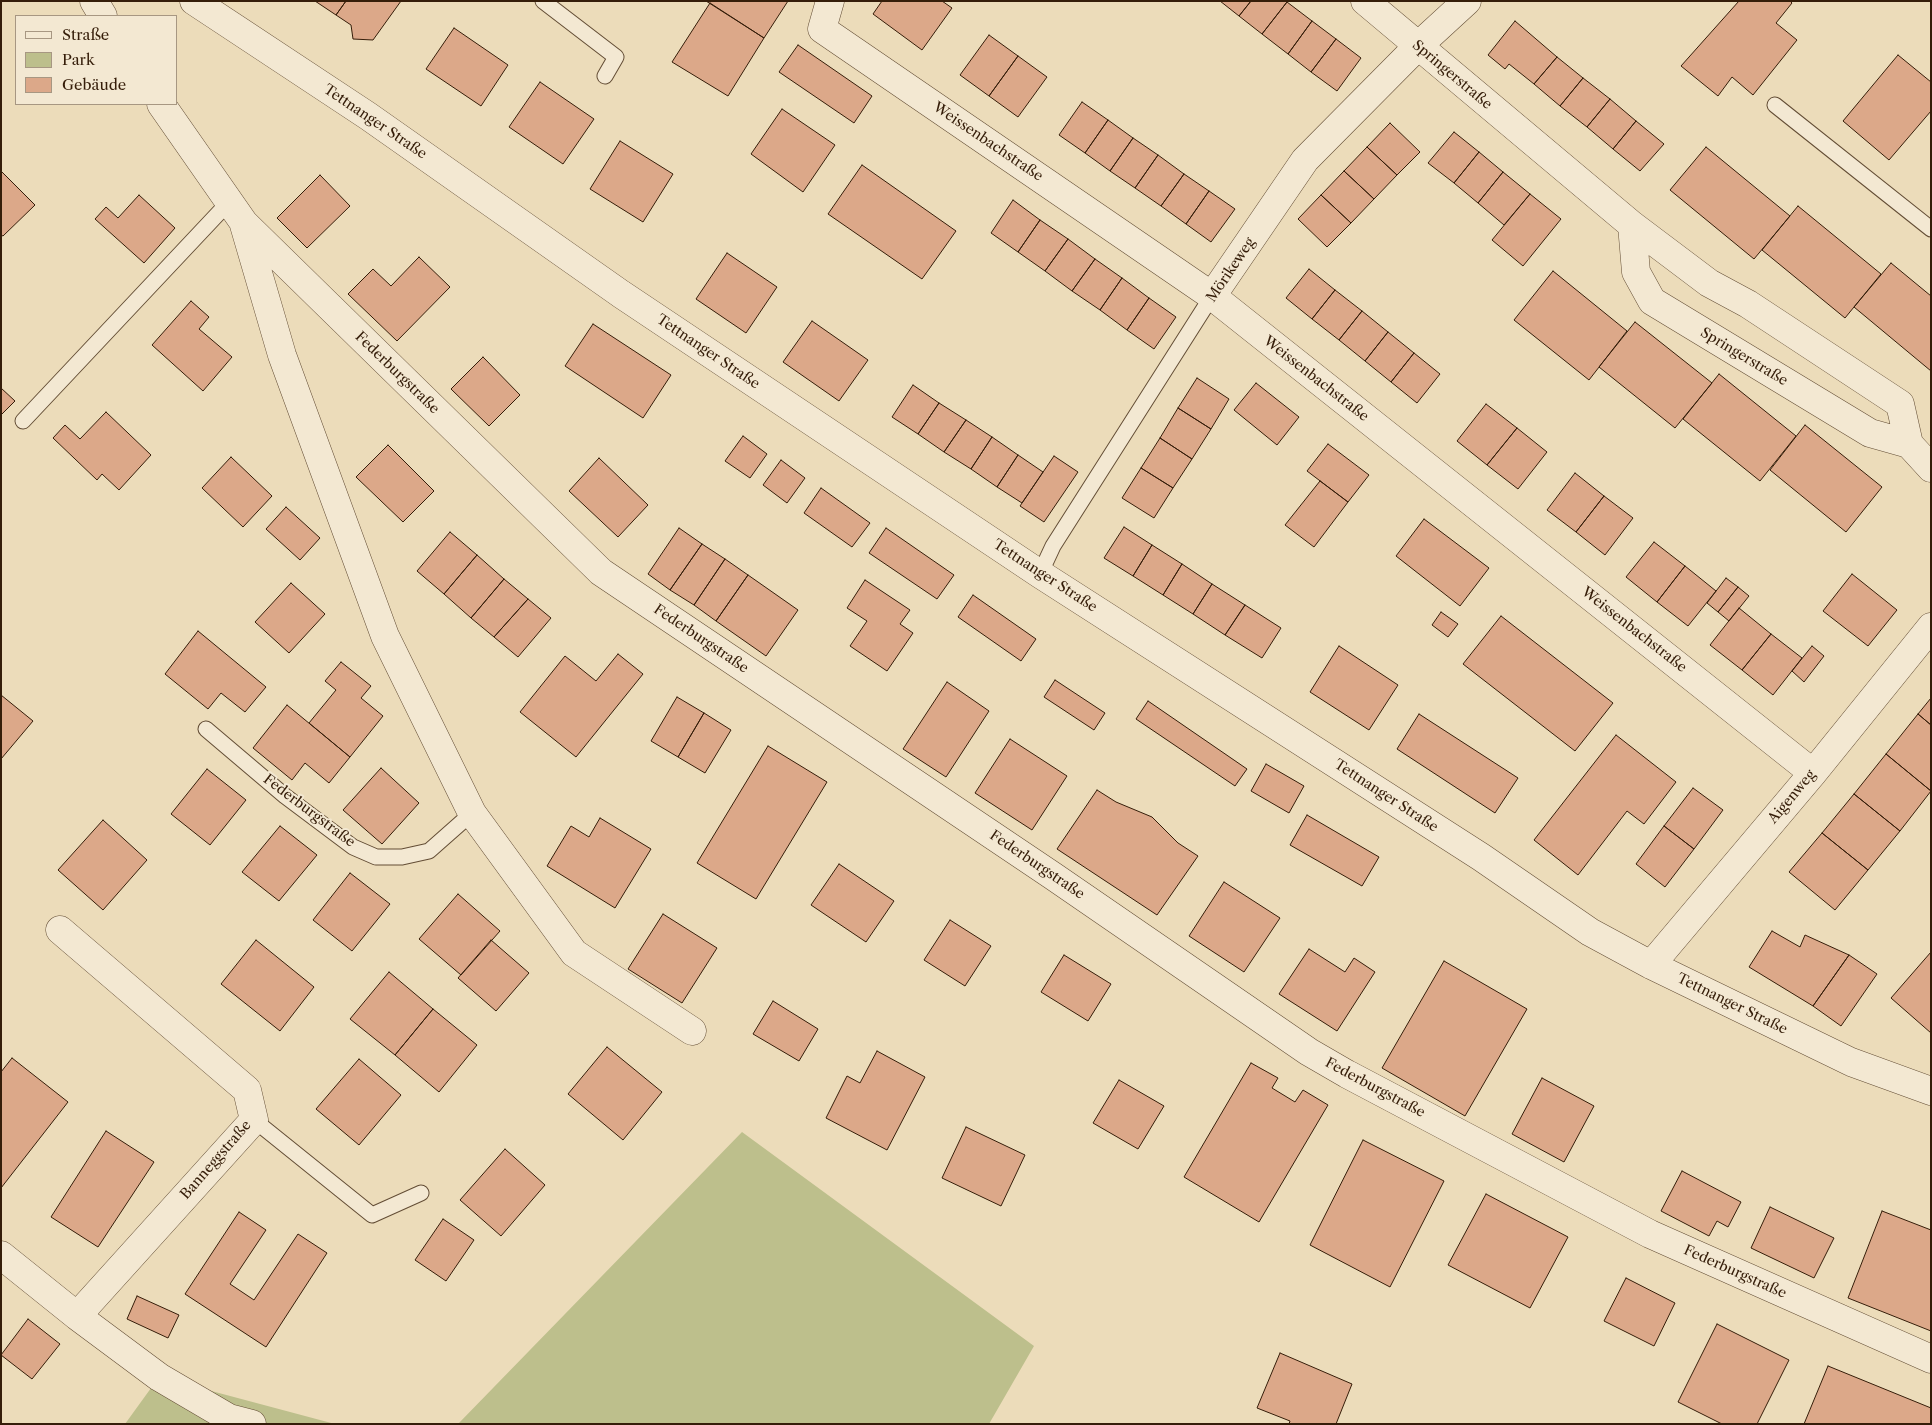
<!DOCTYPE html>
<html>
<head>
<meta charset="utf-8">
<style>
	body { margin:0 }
	#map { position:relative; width:1932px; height:1425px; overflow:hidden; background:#ecdcba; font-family:"Libre Caslon Text",serif }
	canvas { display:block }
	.frame { position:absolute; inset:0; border:2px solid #351d09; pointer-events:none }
	.legend { position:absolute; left:15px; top:15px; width:162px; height:90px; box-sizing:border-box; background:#f3e8d2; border:1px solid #a79782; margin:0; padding:6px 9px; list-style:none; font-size:15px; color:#351d09 }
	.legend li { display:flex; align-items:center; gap:10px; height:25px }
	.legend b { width:25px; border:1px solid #a79782 }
</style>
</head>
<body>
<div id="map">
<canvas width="1932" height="1425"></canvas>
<div class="frame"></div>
<ul class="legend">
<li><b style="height:6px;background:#f3e8d2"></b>Straße</li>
<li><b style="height:14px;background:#bdbf8c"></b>Park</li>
<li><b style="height:14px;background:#dca889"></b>Gebäude</li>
</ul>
</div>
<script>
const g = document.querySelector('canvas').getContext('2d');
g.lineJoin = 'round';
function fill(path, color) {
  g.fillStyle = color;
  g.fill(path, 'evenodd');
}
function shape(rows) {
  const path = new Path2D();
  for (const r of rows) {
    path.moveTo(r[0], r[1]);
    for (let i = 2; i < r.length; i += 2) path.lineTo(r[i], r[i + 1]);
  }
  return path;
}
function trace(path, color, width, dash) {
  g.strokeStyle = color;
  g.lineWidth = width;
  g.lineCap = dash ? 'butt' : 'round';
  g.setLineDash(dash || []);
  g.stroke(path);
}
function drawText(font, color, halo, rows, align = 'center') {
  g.font = font + ' "Libre Caslon Text",serif';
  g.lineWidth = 4;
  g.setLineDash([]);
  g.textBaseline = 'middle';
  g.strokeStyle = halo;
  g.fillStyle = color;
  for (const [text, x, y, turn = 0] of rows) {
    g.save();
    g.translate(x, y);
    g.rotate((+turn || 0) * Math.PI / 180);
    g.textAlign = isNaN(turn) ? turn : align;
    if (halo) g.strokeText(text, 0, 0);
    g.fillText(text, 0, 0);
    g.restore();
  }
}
const green = shape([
	[742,1132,1034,1346,989,1424,458,1424],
	[159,1377,335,1424,125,1424]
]);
const building = shape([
	[315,1,346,1,336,15,315,1],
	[346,1,401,1,373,40,353,39,351,25,336,15,346,1],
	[706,1,788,1,764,38,706,1],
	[882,1,942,1,952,8,922,50,873,14,882,1],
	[1220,1,1251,1,1239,16,1220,1],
	[1251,1,1287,1,1287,2,1262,34,1239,16,1251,1],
	[1739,1,1790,1,1792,3,1776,23,1797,40,1753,95,1732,77,1718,96,1681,66,1739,1],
	[1287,2,1312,21,1288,54,1262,34,1287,2],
	[710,3,764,38,728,96,672,62,710,3],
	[1312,21,1336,39,1311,72,1288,54,1312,21],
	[1515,21,1557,57,1534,84,1509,64,1505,69,1488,55,1515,21],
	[454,28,508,65,481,106,426,69,454,28],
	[989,35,1018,56,989,96,960,75,989,35],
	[1336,39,1361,58,1337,91,1311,72,1336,39],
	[798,45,872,96,854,123,779,72,798,45],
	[1898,55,1931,82,1931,111,1889,160,1843,121,1898,55],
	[1018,56,1047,77,1018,117,989,96,1018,56],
	[1557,57,1583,78,1560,106,1534,84,1557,57],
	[1583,78,1610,99,1587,127,1560,106,1583,78],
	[540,82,594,119,563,164,509,127,540,82],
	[1610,99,1636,121,1613,149,1587,127,1610,99],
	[1082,102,1108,120,1085,153,1059,135,1082,102],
	[782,109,835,145,803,192,751,154,782,109],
	[1108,120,1133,138,1110,171,1085,153,1108,120],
	[1636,121,1664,144,1640,171,1613,149,1636,121],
	[1390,123,1420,152,1397,175,1367,147,1390,123],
	[1454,132,1479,152,1454,183,1428,163,1454,132],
	[1133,138,1158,155,1135,188,1110,171,1133,138],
	[620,141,673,174,643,222,590,189,620,141],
	[1367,147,1397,175,1374,199,1344,171,1367,147],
	[1706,147,1790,216,1754,259,1670,190,1706,147],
	[1479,152,1503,172,1478,203,1454,183,1479,152],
	[1158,155,1184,174,1161,206,1135,188,1158,155],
	[862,165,956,231,922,279,828,214,862,165],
	[1,171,35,205,3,236,1,235,1,171],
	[1344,171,1374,199,1351,223,1321,195,1344,171],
	[1503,172,1530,194,1504,225,1478,203,1503,172],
	[1184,174,1209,191,1186,224,1161,206,1184,174],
	[320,175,350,206,307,248,277,218,320,175],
	[1209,191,1235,209,1211,242,1186,224,1209,191],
	[1530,194,1561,219,1523,266,1492,240,1530,194],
	[139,195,175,228,144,263,95,219,106,207,118,218,139,195],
	[1321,195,1351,223,1327,247,1298,219,1321,195],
	[1013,200,1040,220,1018,252,991,233,1013,200],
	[1798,206,1881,274,1845,318,1762,250,1798,206],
	[1040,220,1068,239,1045,271,1018,252,1040,220],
	[1068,239,1095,259,1072,291,1045,271,1068,239],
	[727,253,777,287,746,333,696,299,727,253],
	[419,257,450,287,397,341,348,294,373,269,391,286,419,257],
	[1095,259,1122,278,1100,310,1072,291,1095,259],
	[1891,263,1931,296,1931,371,1854,307,1891,263],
	[1309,269,1335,290,1312,319,1286,298,1309,269],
	[1553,271,1627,331,1589,380,1514,320,1553,271],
	[1122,278,1149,298,1127,330,1100,310,1122,278],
	[1335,290,1362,311,1339,340,1312,319,1335,290],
	[1149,298,1176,317,1154,349,1127,330,1149,298],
	[191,301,209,317,199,329,232,357,203,391,152,345,191,301],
	[1362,311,1388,332,1365,361,1339,340,1362,311],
	[812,321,868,360,839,401,783,362,812,321],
	[1635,322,1712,383,1675,428,1599,367,1635,322],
	[593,324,671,375,643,418,565,366,593,324],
	[1388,332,1414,353,1391,382,1365,361,1388,332],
	[1414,353,1440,374,1417,403,1391,382,1414,353],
	[483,357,520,395,489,426,451,389,483,357],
	[1719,374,1796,436,1760,481,1683,419,1719,374],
	[1197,378,1229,399,1211,429,1178,408,1197,378],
	[1256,383,1299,417,1277,445,1234,410,1256,383],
	[913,385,939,403,918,434,892,417,913,385],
	[1,388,15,401,1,415,1,388],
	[939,403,966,420,944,452,918,434,939,403],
	[1486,404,1517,428,1487,465,1457,441,1486,404],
	[1178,408,1211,429,1192,459,1160,438,1178,408],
	[106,412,151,455,119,490,102,474,97,480,53,438,65,425,80,439,106,412],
	[966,420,992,437,971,469,944,452,966,420],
	[1805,425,1882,487,1846,532,1770,470,1805,425],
	[1517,428,1547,452,1518,489,1487,465,1517,428],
	[743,436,767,454,750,478,725,461,743,436],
	[992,437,1018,455,997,487,971,469,992,437],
	[1160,438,1192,459,1173,488,1141,468,1160,438],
	[1328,444,1369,475,1348,502,1307,471,1328,444],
	[388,445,434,491,403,522,356,477,388,445],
	[1018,455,1043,472,1022,503,997,487,1018,455],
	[1054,456,1078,472,1044,522,1020,506,1054,456],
	[231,457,272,496,243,527,202,488,231,457],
	[599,458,648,505,618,537,569,491,599,458],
	[781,460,805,478,787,503,763,485,781,460],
	[1141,468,1173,488,1154,518,1122,498,1141,468],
	[1575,473,1604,496,1576,532,1547,510,1575,473],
	[1320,481,1348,502,1314,547,1285,525,1320,481],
	[821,488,870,523,852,547,804,513,821,488],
	[1604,496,1633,518,1605,555,1576,532,1604,496],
	[286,507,320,538,300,560,266,529,286,507],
	[1424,519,1489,568,1460,606,1396,556,1424,519],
	[1124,527,1152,545,1133,576,1104,558,1124,527],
	[679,528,702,544,670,590,648,574,679,528],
	[886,528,954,575,937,599,869,553,886,528],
	[450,532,477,555,444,594,417,571,450,532],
	[1654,542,1685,566,1657,602,1626,577,1654,542],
	[702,544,725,559,694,605,670,590,702,544],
	[1152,545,1182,564,1163,595,1133,576,1152,545],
	[477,555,504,579,471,618,444,594,477,555],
	[725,559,748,575,716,621,694,605,725,559],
	[1182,564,1212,584,1193,614,1163,595,1182,564],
	[1685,566,1716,591,1688,626,1657,602,1685,566],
	[1852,574,1897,610,1868,646,1823,611,1852,574],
	[748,575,798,610,766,656,716,621,748,575],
	[1726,578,1738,587,1718,612,1707,603,1726,578],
	[504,579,528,599,494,637,471,618,504,579],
	[865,580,910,610,900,624,913,633,887,671,850,646,867,621,847,608,865,580],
	[291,583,325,614,289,653,255,622,291,583],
	[1212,584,1245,605,1225,635,1193,614,1212,584],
	[1738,587,1749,596,1729,621,1718,612,1738,587],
	[973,595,1036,639,1021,661,958,617,973,595],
	[528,599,551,618,518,657,494,637,528,599],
	[1245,605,1281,628,1262,658,1225,635,1245,605],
	[1739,608,1771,634,1742,670,1710,645,1739,608],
	[1441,612,1458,624,1448,637,1432,625,1441,612],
	[1501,616,1613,703,1575,751,1463,664,1501,616],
	[198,631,266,687,245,712,221,693,208,709,165,674,198,631],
	[1771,634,1802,658,1773,695,1742,670,1771,634],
	[1339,646,1398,685,1369,730,1310,692,1339,646],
	[1812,646,1824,656,1804,682,1792,671,1812,646],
	[618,654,643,674,576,757,520,712,565,656,596,681,618,654],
	[341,662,371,686,361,698,383,716,350,757,309,723,336,690,325,681,341,662],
	[1055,680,1105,713,1094,730,1044,697,1055,680],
	[947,682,989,711,946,777,903,749,947,682],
	[1,695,33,721,1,759,1,695],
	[677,697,704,713,678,757,651,741,677,697],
	[1931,698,1931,725,1918,714,1931,698],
	[1148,701,1247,769,1235,786,1136,719,1148,701],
	[287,705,350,757,329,783,305,763,292,780,253,748,287,705],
	[704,713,731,730,705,773,678,757,704,713],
	[1419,714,1518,778,1495,813,1397,749,1419,714],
	[1918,714,1931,725,1931,791,1886,754,1918,714],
	[1616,735,1676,782,1644,824,1627,811,1578,875,1534,840,1616,735],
	[1010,739,1067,776,1032,830,975,793,1010,739],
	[768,746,827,782,756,899,697,863,768,746],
	[1886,754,1931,791,1900,831,1854,794,1886,754],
	[1266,764,1304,786,1289,813,1251,791,1266,764],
	[381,768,419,803,382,844,343,810,381,768],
	[207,769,246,800,210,845,171,814,207,769],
	[1693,788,1723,810,1694,849,1664,826,1693,788],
	[1097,790,1116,802,1152,817,1178,843,1198,856,1157,915,1057,849,1097,790],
	[1854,794,1900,831,1868,870,1822,833,1854,794],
	[1307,815,1379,857,1362,886,1290,845,1307,815],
	[600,818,651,849,615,908,547,866,571,826,589,837,600,818],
	[103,820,147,860,103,910,58,870,103,820],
	[280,826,317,855,279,901,242,872,280,826],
	[1664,826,1694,849,1665,887,1636,864,1664,826],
	[1822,833,1868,870,1835,910,1789,872,1822,833],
	[839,864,894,901,866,942,811,905,839,864],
	[350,873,390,904,352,951,313,920,350,873],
	[1224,882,1280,918,1244,972,1189,936,1224,882],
	[458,894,500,931,461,975,419,939,458,894],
	[663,914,717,948,682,1003,628,969,663,914],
	[950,920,991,946,965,986,924,960,950,920],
	[1772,931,1800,947,1805,935,1849,955,1813,1006,1749,967,1772,931],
	[256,940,314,987,280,1031,221,984,256,940],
	[491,940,529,973,496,1011,458,978,491,940],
	[1309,949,1345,972,1354,958,1375,972,1337,1031,1279,994,1309,949],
	[1931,952,1931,1033,1891,998,1931,952],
	[1064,955,1111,984,1088,1021,1041,992,1064,955],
	[1849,955,1877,974,1841,1026,1813,1006,1849,955],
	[1444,961,1527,1009,1465,1116,1382,1068,1444,961],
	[389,972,433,1009,395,1055,350,1019,389,972],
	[773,1001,818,1029,799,1061,753,1034,773,1001],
	[433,1009,477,1045,439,1092,395,1055,433,1009],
	[607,1047,662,1092,623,1140,568,1094,607,1047],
	[877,1051,925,1077,887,1150,826,1118,847,1076,860,1083,877,1051],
	[12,1058,68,1102,1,1188,1,1072,12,1058],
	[359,1059,401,1095,359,1145,316,1109,359,1059],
	[1251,1063,1278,1078,1272,1088,1295,1102,1303,1090,1328,1105,1259,1222,1184,1177,1251,1063],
	[1542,1078,1594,1106,1564,1162,1512,1134,1542,1078],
	[1119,1080,1164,1106,1138,1149,1093,1123,1119,1080],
	[966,1127,1025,1155,1001,1206,942,1178,966,1127],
	[106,1131,154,1162,98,1247,51,1217,106,1131],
	[1363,1140,1444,1181,1390,1287,1310,1245,1363,1140],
	[505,1149,545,1185,501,1236,460,1200,505,1149],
	[1682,1171,1741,1202,1728,1227,1717,1221,1709,1236,1661,1211,1682,1171],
	[1486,1194,1568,1237,1530,1308,1448,1265,1486,1194],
	[1770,1207,1834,1238,1814,1278,1751,1248,1770,1207],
	[1882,1211,1931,1230,1931,1331,1848,1298,1882,1211],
	[239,1212,266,1230,230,1284,254,1300,298,1234,327,1253,266,1347,185,1294,239,1212],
	[443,1219,474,1240,446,1281,415,1260,443,1219],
	[1626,1278,1675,1303,1654,1346,1604,1321,1626,1278],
	[137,1296,179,1315,168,1338,127,1319,137,1296],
	[28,1319,60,1344,32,1379,1,1355,28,1319],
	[1717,1324,1789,1360,1757,1424,1722,1424,1678,1402,1717,1324],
	[1280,1353,1352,1384,1336,1424,1289,1424,1290,1421,1257,1408,1280,1353],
	[1828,1366,1931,1408,1931,1424,1804,1424,1828,1366]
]);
const lane = shape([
	[543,1,616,57,605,76],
	[1775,105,1931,229],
	[23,421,229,202],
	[1040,574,1053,546,1212,296],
	[206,729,285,796,353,847,376,857,402,857,429,851,472,813],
	[254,1120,372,1215,421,1193]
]);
const street = shape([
	[94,1,103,16],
	[194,1,368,116,621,294,1040,574,1481,857,1590,932,1651,965,1851,1062,1931,1091],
	[830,1,822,29,1212,296,1813,773],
	[1365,1,1632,225,1709,283,1748,304,1900,404,1909,444,1931,468],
	[161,104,244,223,601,572,1053,876,1309,1052,1347,1074,1650,1234,1931,1359],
	[244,225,282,355,385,636,472,813,574,953,692,1031],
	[1632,225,1636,272,1652,301,1870,433,1909,444],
	[1212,296,1305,160,1418,46,1467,1],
	[60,930,247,1090,254,1120,77,1316],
	[1651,965,1813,773,1931,627],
	[1,1255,77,1316,159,1377,229,1418,252,1424]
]);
const streetNames = [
	["Springerstraße",1452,75,40],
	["Tettnanger Straße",375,122,34],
	["Weissenbachstraße",988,142,34],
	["Mörikeweg",1231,270,-56],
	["Tettnanger Straße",708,352,34],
	["Springerstraße",1744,357,31],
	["Federburgstraße",397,373,44],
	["Weissenbachstraße",1316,379,38],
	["Tettnanger Straße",1045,576,33],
	["Weissenbachstraße",1634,630,38],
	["Federburgstraße",701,639,34],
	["Tettnanger Straße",1386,796,33],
	["Aigenweg",1792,797,-50],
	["Federburgstraße",309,811,37],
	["Federburgstraße",1037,865,34],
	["Tettnanger Straße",1732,1004,26],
	["Federburgstraße",1375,1088,28],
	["Banneggstraße",216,1160,-49],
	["Federburgstraße",1735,1272,24]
];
fill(green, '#bdbf8c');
fill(building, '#dca889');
trace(building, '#351d09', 1);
trace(lane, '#634d35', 17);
trace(street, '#634d35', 29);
trace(lane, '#f3e8d2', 15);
trace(street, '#f3e8d2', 28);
drawText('14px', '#351d09', '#f3e8d2', streetNames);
</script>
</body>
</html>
